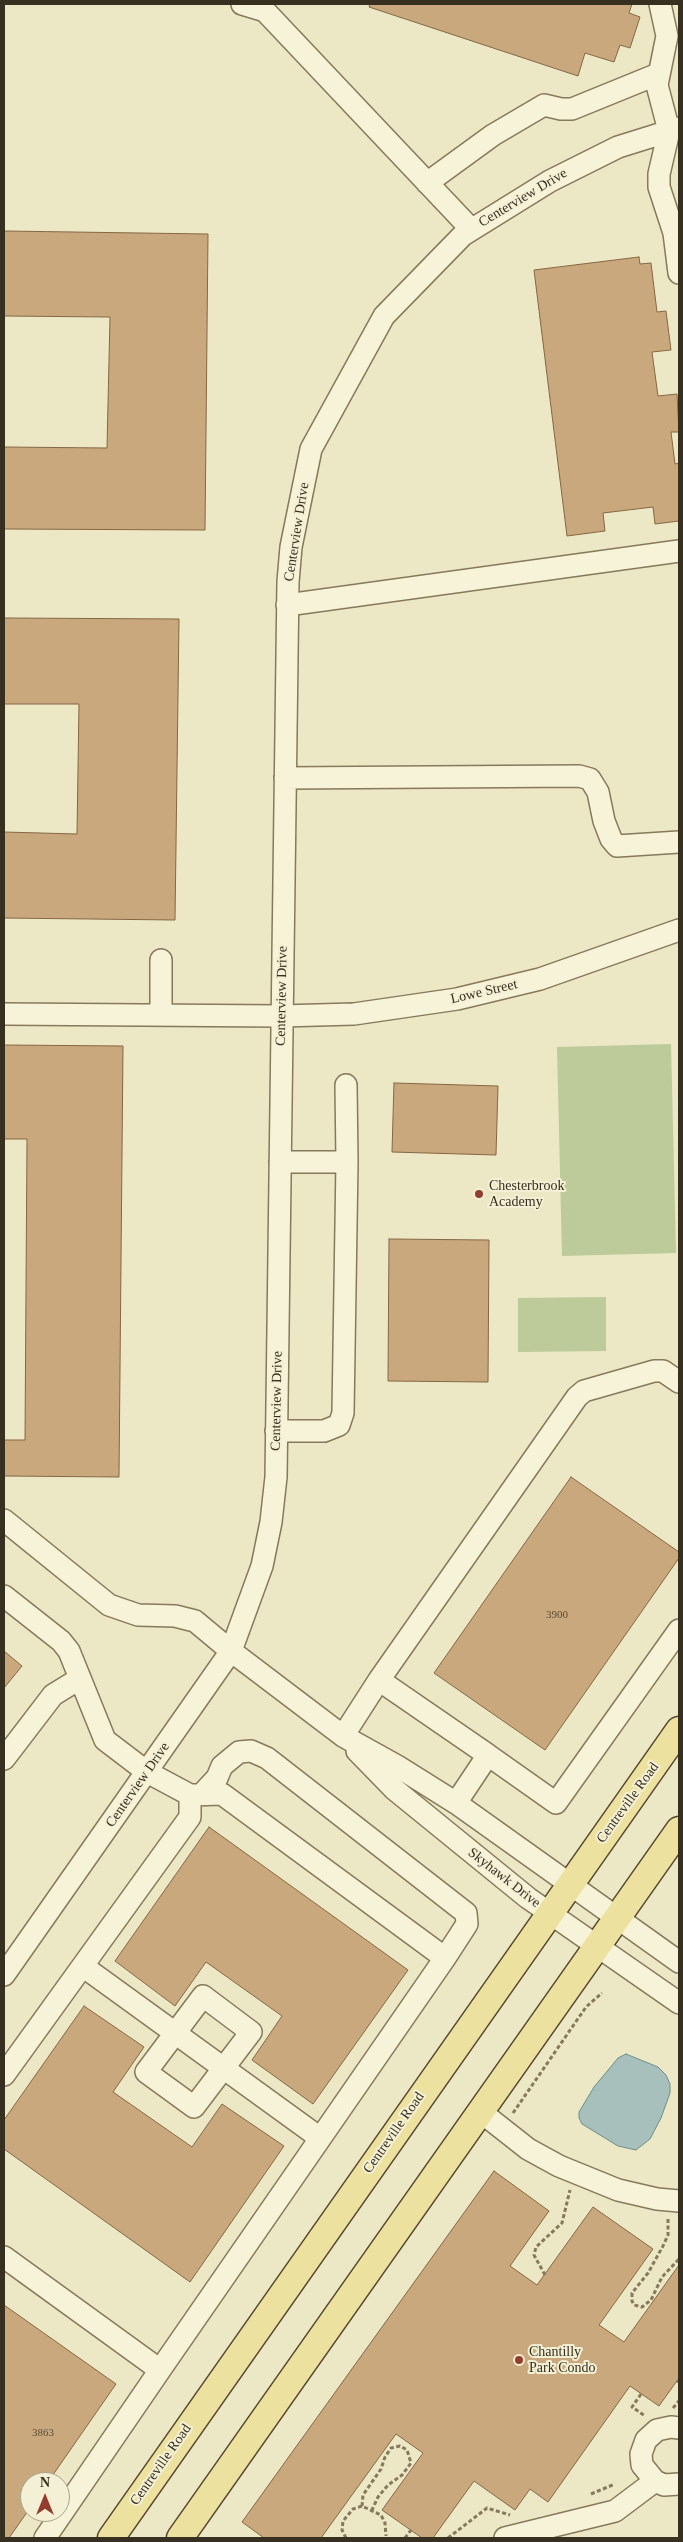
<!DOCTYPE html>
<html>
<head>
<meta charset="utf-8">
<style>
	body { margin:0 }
	#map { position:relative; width:683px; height:2542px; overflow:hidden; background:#ece7c5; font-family:"Times New Roman",serif }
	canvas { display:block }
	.frame { position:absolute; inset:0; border:5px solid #372f1f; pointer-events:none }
	.north { position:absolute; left:20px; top:2472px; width:50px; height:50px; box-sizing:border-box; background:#f4f0d5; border:1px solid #a8a38c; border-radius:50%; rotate:0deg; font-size:14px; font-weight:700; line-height:20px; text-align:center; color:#372f1f }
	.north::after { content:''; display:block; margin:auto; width:18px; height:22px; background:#933d2f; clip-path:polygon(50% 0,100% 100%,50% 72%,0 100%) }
</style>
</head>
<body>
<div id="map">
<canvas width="683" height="2542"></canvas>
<div class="frame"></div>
<div class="north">N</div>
</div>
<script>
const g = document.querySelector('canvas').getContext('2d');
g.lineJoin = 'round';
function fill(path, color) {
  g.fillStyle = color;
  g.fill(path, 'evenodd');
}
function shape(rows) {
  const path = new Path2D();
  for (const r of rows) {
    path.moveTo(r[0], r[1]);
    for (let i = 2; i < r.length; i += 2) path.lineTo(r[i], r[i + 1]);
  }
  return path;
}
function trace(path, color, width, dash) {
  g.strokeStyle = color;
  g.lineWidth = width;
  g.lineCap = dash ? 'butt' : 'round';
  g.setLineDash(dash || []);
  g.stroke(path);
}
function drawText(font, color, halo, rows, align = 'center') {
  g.font = font + ' "Times New Roman",serif';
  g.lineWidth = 4;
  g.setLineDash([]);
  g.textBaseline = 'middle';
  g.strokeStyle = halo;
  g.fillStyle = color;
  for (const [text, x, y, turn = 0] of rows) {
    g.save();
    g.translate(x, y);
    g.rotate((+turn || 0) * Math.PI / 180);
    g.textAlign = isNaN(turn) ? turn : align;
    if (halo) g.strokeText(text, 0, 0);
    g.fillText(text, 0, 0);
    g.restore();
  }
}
const green = shape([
	[671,1044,676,1253,562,1256,557,1047],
	[606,1297,606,1351,518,1352,518,1298]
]);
const water = shape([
	[626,2054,658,2067,666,2075,670,2084,670,2093,661,2118,650,2139,636,2150,618,2146,582,2124,579,2118,579,2112,594,2087,618,2058,626,2054]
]);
const building = shape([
	[370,4,632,4,629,13,640,17,630,48,620,45,614,62,585,53,578,76,369,7,370,4],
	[4,231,208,234,205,530,4,529,4,447,107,448,110,317,4,316,4,231],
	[639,257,640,264,651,263,657,312,666,311,671,350,652,352,658,396,677,394,679,432,671,432,675,464,679,463,679,521,655,524,653,507,603,513,605,531,567,536,534,270,639,257],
	[4,618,179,619,175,920,4,918,4,832,77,834,79,704,4,704,4,618],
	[4,1045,123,1046,119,1477,4,1476,4,1440,25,1440,27,1139,4,1139,4,1045],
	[394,1083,498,1086,496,1155,392,1152,394,1083],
	[389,1239,489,1240,488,1382,388,1381,389,1239],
	[571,1477,679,1552,679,1558,545,1750,434,1673,571,1477],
	[4,1651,22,1666,4,1688,4,1651],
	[209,1827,408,1970,313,2104,252,2060,282,2016,206,1962,175,2006,115,1961,209,1827],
	[84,2006,144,2047,113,2092,192,2147,222,2104,284,2146,190,2282,4,2149,4,2120,84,2006],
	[494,2171,549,2211,510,2266,537,2285,593,2207,653,2249,599,2325,624,2342,679,2265,679,2378,659,2406,630,2386,548,2502,530,2489,515,2510,474,2481,433,2538,422,2538,382,2510,423,2453,396,2434,321,2538,264,2538,242,2522,494,2171],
	[4,2305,116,2384,48,2482,30,2482,30,2508,9,2538,4,2538,4,2305]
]);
const path = shape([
	[513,2113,586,2007,602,1993],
	[668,2219,668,2235,663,2246,648,2273,632,2293,632,2301,634,2305,642,2307,651,2300,662,2277,679,2259],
	[545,2275,534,2255,536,2247,562,2223,570,2190],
	[677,2381,679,2382],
	[641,2394,632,2407,645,2416],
	[673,2408,679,2401],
	[591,2494,615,2484],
	[362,2506,363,2495,381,2469,385,2457,391,2448,400,2446,407,2450,411,2463,402,2475,388,2485,378,2497,372,2510],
	[346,2538,342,2530,343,2521,353,2509,362,2506,381,2515,385,2523,386,2536],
	[405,2538,411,2530],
	[448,2538,487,2508,510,2515]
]);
const minor = shape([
	[242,4,265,11,471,229],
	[660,4,667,36,657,85,669,131,659,174,659,187,674,233,679,273],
	[427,183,493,135,544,105,561,109,572,109,658,74],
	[287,605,679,551],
	[285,778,579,776,590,779,598,792,604,821,611,839,617,846,679,842],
	[161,960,161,1015],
	[4,1014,281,1016,354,1014,457,999,540,979,679,930],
	[280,1162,347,1162],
	[276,1431,324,1431,339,1425,343,1413,347,1162,346,1085],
	[4,1520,109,1605,138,1615,175,1616,195,1621,231,1651,343,1736,397,1766,456,1803,679,1962],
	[4,1596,61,1641,69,1651,105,1740,147,1772,190,1795,222,1794,445,1958,160,2370,4,2257],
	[379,1680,488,1755,456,1803],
	[343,1736,379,1680,577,1397,584,1391,654,1371,663,1371,679,1382],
	[357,1751,394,1789,528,1898,679,2003],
	[488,1755,556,1803,679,1630],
	[4,1759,53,1695,79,1679],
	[203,1793,217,1778,222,1766,239,1752,251,1751,267,1758,466,1913,467,1924,445,1958],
	[84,1967,320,2138],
	[4,1975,231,1651,262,1566,271,1522,276,1477,288,582,291,547,311,449,384,316,463,235,550,181,618,147,679,128],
	[203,1996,251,2032,194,2107,146,2072,203,1996],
	[4,2075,190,1817,190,1795],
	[481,2112,528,2149,559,2166,618,2190,657,2199,679,2201],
	[679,2428,671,2427,657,2430,646,2440,641,2454,642,2465,655,2481,664,2485,679,2484],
	[45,2538,160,2370],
	[505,2538,615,2511,655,2481]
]);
const major = shape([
	[111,2538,679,1730],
	[180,2538,679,1830]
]);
const markers = [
	[479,1194,5,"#933d2f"],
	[519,2360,5,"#933d2f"]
];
const numberNames = [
	["3900",557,1615],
	["3863",43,2433]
];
const streetNames = [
	["Centerview Drive",523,198,-31],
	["Centerview Drive",297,532,-81],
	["Lowe Street",484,992,-13],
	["Centerview Drive",282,996,-89],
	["Centerview Drive",277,1401,-89],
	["Centerview Drive",138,1785,-55],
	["Centreville Road",628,1803,-54],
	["Skyhawk Drive",504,1878,38],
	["Centreville Road",394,2133,-55],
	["Centreville Road",161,2465,-55]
];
const poiNames = [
	["Chesterbrook",489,1186],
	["Academy",489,1202],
	["Chantilly",529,2352],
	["Park Condo",529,2368]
];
fill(green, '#bdca9a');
fill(water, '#a7c0bc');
trace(water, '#6e8e8b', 1);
fill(building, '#c9a87d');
trace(building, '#856743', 1);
trace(minor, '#86795c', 24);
trace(major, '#554730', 29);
trace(path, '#86795c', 3, [4, 2.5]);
trace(minor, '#f7f3d8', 21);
trace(major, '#ede19f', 26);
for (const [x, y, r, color] of markers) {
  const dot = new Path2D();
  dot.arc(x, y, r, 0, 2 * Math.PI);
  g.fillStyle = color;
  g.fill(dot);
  trace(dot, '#f4f0d5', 2);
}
drawText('11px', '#5c4d36', null, numberNames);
drawText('14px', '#372f1f', '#f4f0d5', streetNames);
drawText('14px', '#372f1f', '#f4f0d5', poiNames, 'left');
</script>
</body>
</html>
